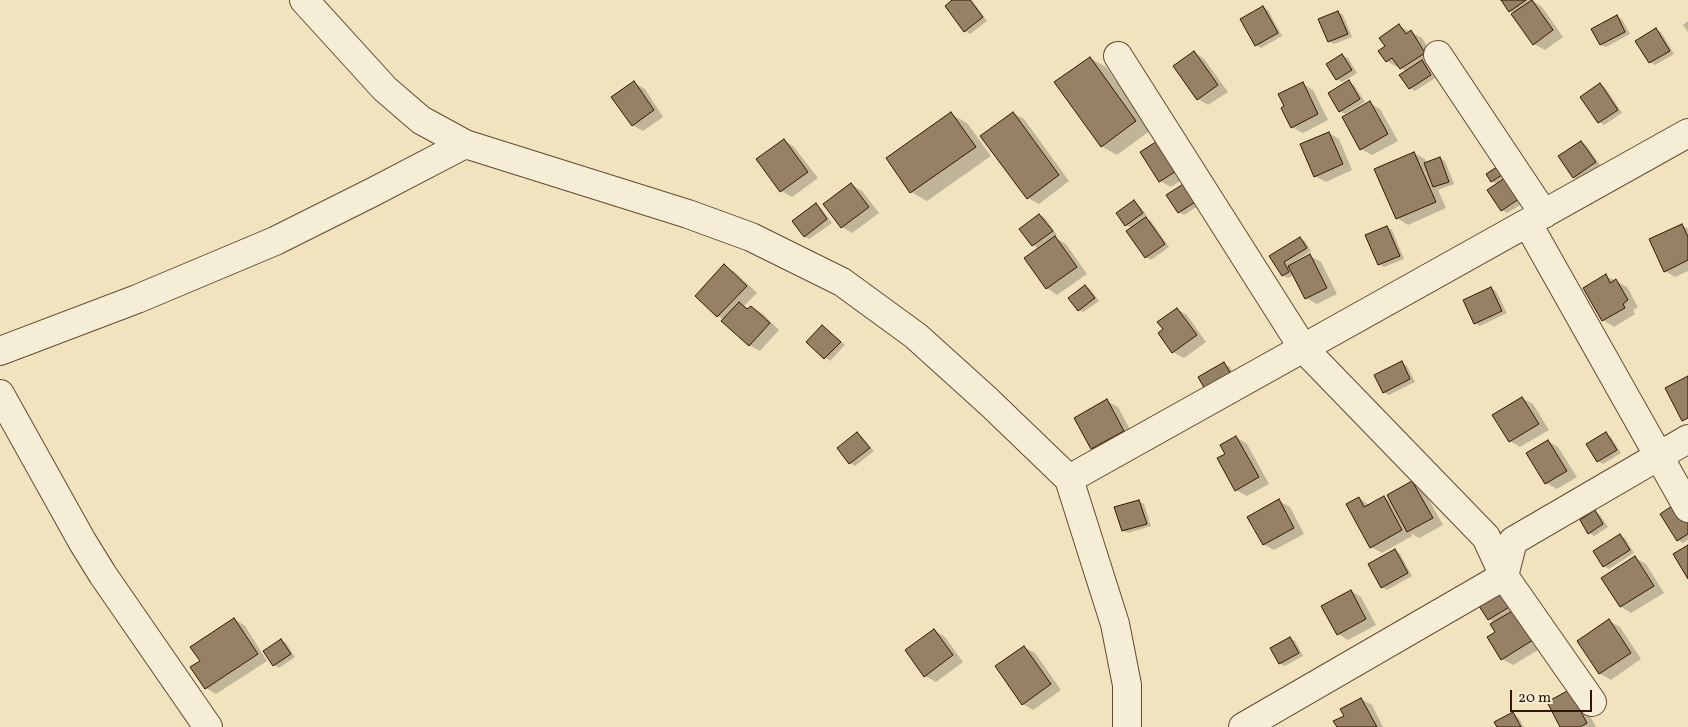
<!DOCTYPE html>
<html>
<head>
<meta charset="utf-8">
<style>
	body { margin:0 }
	#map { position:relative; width:1688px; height:727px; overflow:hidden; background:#f0e3be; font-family:Vollkorn,serif }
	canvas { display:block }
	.scale { position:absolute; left:1510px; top:690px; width:82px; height:22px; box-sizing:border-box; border:2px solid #341703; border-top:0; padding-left:6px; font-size:15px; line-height:18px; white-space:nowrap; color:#341703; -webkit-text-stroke:4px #f5edd5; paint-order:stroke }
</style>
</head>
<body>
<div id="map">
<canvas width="1688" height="727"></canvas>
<div class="scale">20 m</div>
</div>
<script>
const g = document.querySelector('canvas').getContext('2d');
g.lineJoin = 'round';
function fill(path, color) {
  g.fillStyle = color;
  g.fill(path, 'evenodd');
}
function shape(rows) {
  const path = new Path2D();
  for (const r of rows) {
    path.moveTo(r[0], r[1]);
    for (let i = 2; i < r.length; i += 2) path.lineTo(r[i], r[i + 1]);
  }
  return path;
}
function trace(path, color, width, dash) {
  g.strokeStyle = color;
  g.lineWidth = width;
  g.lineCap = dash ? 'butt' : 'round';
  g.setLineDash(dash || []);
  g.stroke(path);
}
const shadow = shape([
	[954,0,972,0,987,21,970,34,965,31],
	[1503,0,1532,0,1542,7,1563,37,1545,50,1534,44,1515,13,1510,11],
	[1263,7,1268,10,1282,36,1261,48,1256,45],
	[1338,12,1343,15,1352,37,1334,44,1329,41],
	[1617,16,1622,19,1630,34,1606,47,1601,45],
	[1688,21,1688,32,1683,25],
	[1399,26,1422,38,1435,59,1427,64,1435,78,1415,91,1410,88,1406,72,1399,66,1397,67,1387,61,1386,47],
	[1656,30,1661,32,1674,54,1655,65,1650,62,1637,42],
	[1194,52,1204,59,1228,92,1208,105,1198,99],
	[1342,55,1348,58,1357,73,1342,82,1337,79],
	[1090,58,1106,67,1151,130,1117,155,1101,146],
	[1349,82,1354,85,1365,102,1345,114,1340,111],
	[634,83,645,89,663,117,643,131,632,125],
	[1303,84,1313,90,1328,120,1303,133,1292,127],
	[1600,84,1605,87,1622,113,1604,125,1599,122],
	[1370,103,1380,109,1398,141,1372,155,1361,149],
	[1013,113,1024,119,1069,181,1039,204,1028,198],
	[951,114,967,123,991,156,927,201,911,192],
	[1329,133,1339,139,1352,170,1326,182,1315,176],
	[784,140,794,147,818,178,792,197,781,191],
	[1581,142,1586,145,1600,165,1579,180,1573,177],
	[1142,152,1191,174,1171,187,1160,181],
	[1414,153,1425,159,1427,163,1440,158,1445,161,1454,184,1438,190,1446,208,1408,225,1397,218],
	[1500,166,1527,201,1507,213,1502,210,1497,184,1491,181],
	[851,184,862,191,879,213,852,233,842,227],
	[1168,195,1204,202,1184,215,1179,212],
	[1134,202,1139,205,1147,216,1145,218,1151,221,1169,247,1151,260,1146,257,1128,231,1132,228,1126,225],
	[816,205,821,208,832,223,809,239,804,236],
	[1040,215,1045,218,1057,235,1054,237,1066,244,1087,274,1057,295,1047,288,1039,249,1033,245,1021,229],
	[1682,225,1688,229,1688,271,1675,277,1665,271],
	[1387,227,1392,230,1404,259,1384,267,1379,264],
	[1300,238,1305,241,1311,251,1291,264,1292,266,1310,256,1321,262,1337,294,1317,304,1306,298,1294,275,1288,278,1282,275,1270,256],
	[724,266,735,272,757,293,744,306,749,309,751,307,762,313,779,330,760,351,749,345,724,320,718,316,697,296],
	[1606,276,1627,287,1638,307,1633,310,1635,314,1614,327,1603,320,1585,288],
	[1085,286,1090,289,1099,301,1083,312,1078,310],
	[1491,288,1496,291,1507,313,1480,326,1475,323],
	[1177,309,1187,315,1206,342,1184,358,1173,352,1160,334,1165,330],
	[823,326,845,345,830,361,808,342],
	[1402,363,1407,366,1415,382,1389,395,1383,392],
	[1224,364,1230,367,1236,379,1207,390],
	[1522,398,1533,404,1549,430,1520,447,1510,441],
	[1107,401,1118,407,1134,437,1103,454,1092,448,1075,418],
	[857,434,862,437,874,451,855,466,850,463],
	[1606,434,1611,437,1621,453,1603,464,1598,461],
	[1236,437,1247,444,1269,484,1247,496,1236,490,1227,454],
	[1548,441,1558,447,1577,477,1557,489,1546,483,1528,453],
	[1412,483,1423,489,1443,525,1419,538,1411,533,1412,536,1382,553,1371,547,1359,498,1369,505,1384,497,1392,502],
	[1139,501,1144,504,1151,526,1128,533,1123,530],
	[1279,501,1290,507,1304,534,1274,550,1263,544],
	[1595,512,1600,515,1608,527,1594,536,1589,533],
	[1688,514,1688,540,1683,543,1678,540],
	[1620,536,1625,538,1634,553,1609,569,1604,566],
	[1395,551,1400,554,1412,576,1387,590,1382,587],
	[1635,558,1646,564,1664,593,1631,613,1621,607],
	[1351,591,1361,597,1376,625,1348,640,1338,634],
	[1502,594,1543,647,1513,665,1502,659,1495,623,1489,619],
	[234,619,245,626,267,661,216,694,206,688,201,661],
	[1609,621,1620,627,1641,659,1611,680,1600,674,1578,641],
	[934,630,945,637,963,662,936,682,925,676],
	[1290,638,1295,641,1303,656,1285,666,1279,663],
	[281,640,286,643,295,657,279,668,274,665],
	[1024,647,1035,653,1061,690,1033,710,1023,704],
	[1580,698,1596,727,1562,727],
	[1361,699,1372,705,1383,727,1338,727],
	[1513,714,1518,717,1524,727,1498,727]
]);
const building = shape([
	[952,0,970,0,983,17,964,32,945,6,952,0],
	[1501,0,1526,0,1509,12,1501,0],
	[1532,0,1553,30,1533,45,1511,14,1532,0],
	[1263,6,1278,33,1255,46,1240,19,1263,6],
	[1338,11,1348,34,1328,42,1318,19,1338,11],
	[1617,15,1625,32,1600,45,1591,29,1617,15],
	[1399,24,1406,34,1411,30,1425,53,1400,69,1392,58,1386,62,1378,51,1385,46,1379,38,1399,24],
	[1656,28,1670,51,1649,63,1635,41,1656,28],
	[1194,51,1218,85,1197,100,1173,66,1194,51],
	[1342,54,1352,70,1336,80,1326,64,1342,54],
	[1090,57,1136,121,1101,147,1054,82,1090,57],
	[1422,60,1431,75,1409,89,1399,75,1422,60],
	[1349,80,1360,99,1339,112,1328,93,1349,80],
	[634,81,654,110,632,126,611,97,634,81],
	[1303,82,1318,114,1291,128,1281,108,1284,106,1278,94,1303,82],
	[1600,83,1618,110,1598,123,1580,97,1600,83],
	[1370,101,1388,134,1360,150,1342,117,1370,101],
	[951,112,976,147,910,193,886,158,951,112],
	[1013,112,1059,175,1027,199,980,136,1013,112],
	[1329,132,1343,164,1314,177,1300,144,1329,132],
	[1162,138,1181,168,1159,182,1140,152,1162,138],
	[784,139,808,172,780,192,756,159,784,139],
	[1581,141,1596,162,1573,178,1558,156,1581,141],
	[1414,152,1436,202,1396,219,1374,169,1414,152],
	[1440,157,1449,182,1433,187,1424,163,1440,157],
	[1500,165,1505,173,1491,182,1486,174,1500,165],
	[1508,176,1522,197,1501,211,1487,190,1508,176],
	[1188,181,1200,199,1178,213,1166,195,1188,181],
	[851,183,869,207,841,228,823,204,851,183],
	[1134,200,1143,213,1125,226,1116,213,1134,200],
	[816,203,827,219,804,237,792,221,816,203],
	[1039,214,1053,231,1032,246,1019,229,1039,214],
	[1146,217,1165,244,1145,258,1126,231,1146,217],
	[1682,224,1688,237,1688,260,1664,272,1649,239,1682,224],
	[1387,226,1400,256,1378,265,1365,235,1387,226],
	[1055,236,1077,267,1046,289,1024,258,1055,236],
	[1300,237,1307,248,1284,262,1289,272,1282,276,1269,256,1300,237],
	[1310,254,1327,288,1305,299,1288,266,1310,254],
	[724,264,747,286,717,317,695,296,724,264],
	[1606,274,1610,283,1616,279,1628,300,1623,304,1625,308,1602,321,1583,288,1606,274],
	[1085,285,1095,298,1078,311,1068,298,1085,285],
	[1491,287,1502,311,1474,324,1463,300,1491,287],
	[739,302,747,309,751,306,770,323,749,346,721,321,739,302],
	[1177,308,1197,335,1172,353,1158,333,1163,329,1157,322,1177,308],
	[822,325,841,342,824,359,806,342,822,325],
	[1402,361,1410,379,1383,393,1374,375,1402,361],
	[1224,362,1232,376,1206,391,1198,377,1224,362],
	[1688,376,1688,418,1682,421,1665,388,1688,376],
	[1522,397,1539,424,1509,442,1492,415,1522,397],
	[1107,399,1124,431,1091,449,1074,418,1107,399],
	[857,432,870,448,849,464,837,448,857,432],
	[1606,432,1617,450,1597,462,1586,444,1606,432],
	[1236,436,1259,477,1235,491,1217,458,1225,454,1220,445,1236,436],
	[1548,440,1567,471,1545,484,1526,453,1548,440],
	[1412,481,1433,518,1407,532,1387,495,1412,481],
	[1384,496,1402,530,1370,548,1346,504,1359,497,1364,507,1384,496],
	[1279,499,1294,528,1263,545,1247,517,1279,499],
	[1139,500,1147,524,1122,531,1114,507,1139,500],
	[1678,502,1688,518,1688,534,1677,541,1660,514,1678,502],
	[1595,510,1603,524,1588,534,1580,520,1595,510],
	[1620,534,1630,550,1603,567,1593,551,1620,534],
	[1688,545,1688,579,1673,554,1688,545],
	[1395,549,1408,573,1381,588,1368,564,1395,549],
	[1635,556,1654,586,1620,607,1601,578,1635,556],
	[1351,590,1366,619,1337,635,1321,606,1351,590],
	[1502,592,1511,606,1488,620,1479,606,1502,592],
	[1514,610,1533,640,1501,660,1487,637,1495,632,1490,624,1514,610],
	[234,618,258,654,205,689,190,667,200,661,190,647,234,618],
	[1609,619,1631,653,1599,674,1577,641,1609,619],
	[934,629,953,655,924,677,905,650,934,629],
	[1290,637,1299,653,1279,664,1270,648,1290,637],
	[281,639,291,654,273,666,263,651,281,639],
	[1024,646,1051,684,1022,705,995,666,1024,646],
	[1569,690,1587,723,1580,727,1560,727,1547,702,1569,690],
	[1361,698,1377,727,1337,727,1333,721,1344,716,1340,709,1361,698],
	[1513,712,1521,727,1497,727,1494,722,1513,712]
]);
const minor = shape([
	[304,0,385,89,421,120,465,144,688,214,751,237,842,282,916,336,989,402,1069,479,1115,624,1127,685,1127,727],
	[1438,55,1544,214],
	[1118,56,1303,348,1486,537,1504,576,1592,702],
	[1528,224,1688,508],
	[0,351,137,299,275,241,373,192,465,144],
	[0,394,82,541,103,575,208,727],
	[1069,479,1688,133],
	[1243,727,1504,576,1513,541,1688,439]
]);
fill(shadow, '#0003');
fill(building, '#968164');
trace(building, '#341703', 1);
trace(minor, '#634a32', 30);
trace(minor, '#f5edd5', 28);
</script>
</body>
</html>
